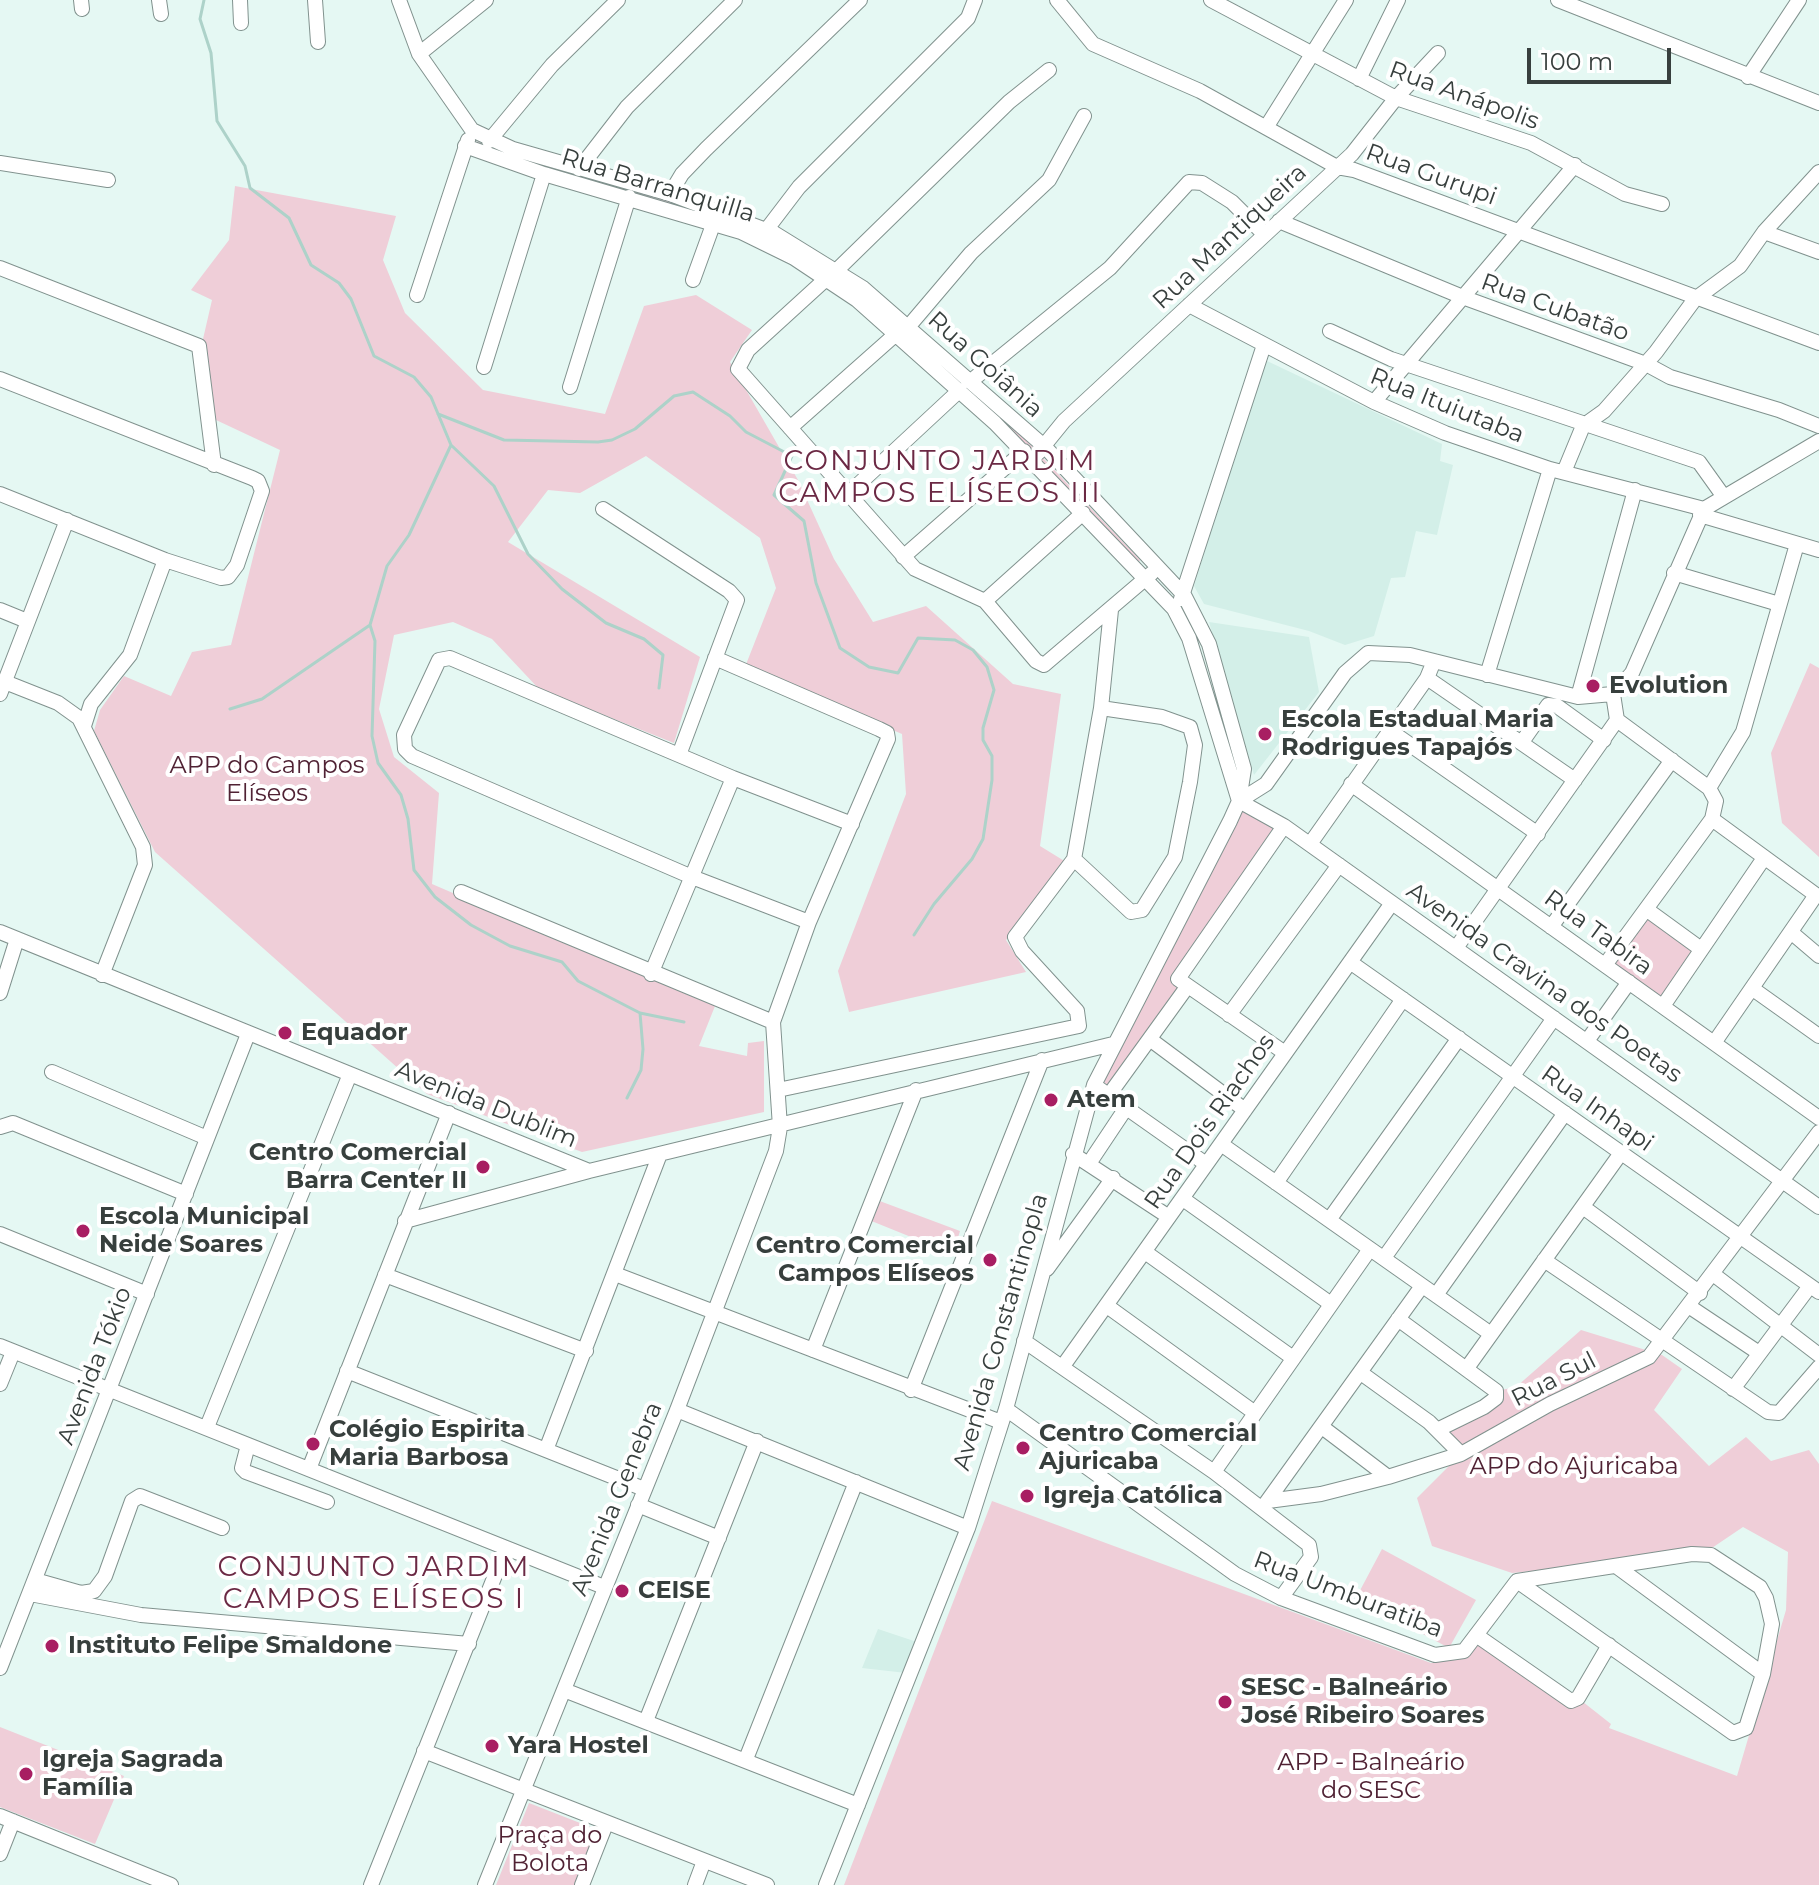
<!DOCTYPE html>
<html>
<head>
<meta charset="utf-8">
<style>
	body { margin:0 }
	#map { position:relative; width:1819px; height:1885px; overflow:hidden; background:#e5f8f3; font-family:Montserrat,sans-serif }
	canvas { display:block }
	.scale { position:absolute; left:1527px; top:48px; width:144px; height:36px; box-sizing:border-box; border:4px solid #373f3d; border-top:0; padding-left:10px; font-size:24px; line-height:28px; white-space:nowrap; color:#373f3d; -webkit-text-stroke:6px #fff; paint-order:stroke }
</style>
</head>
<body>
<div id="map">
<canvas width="1819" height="1885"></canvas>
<div class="scale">100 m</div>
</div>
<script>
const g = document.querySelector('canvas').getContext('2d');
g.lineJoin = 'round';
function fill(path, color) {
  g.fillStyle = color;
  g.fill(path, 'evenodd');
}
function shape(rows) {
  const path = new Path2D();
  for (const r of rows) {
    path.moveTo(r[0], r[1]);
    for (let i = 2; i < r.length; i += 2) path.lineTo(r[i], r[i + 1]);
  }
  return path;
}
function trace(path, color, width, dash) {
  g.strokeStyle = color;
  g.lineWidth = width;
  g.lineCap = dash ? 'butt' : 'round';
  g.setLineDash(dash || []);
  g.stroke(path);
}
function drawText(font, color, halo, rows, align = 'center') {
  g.font = font + ' Montserrat,sans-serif';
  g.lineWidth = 8;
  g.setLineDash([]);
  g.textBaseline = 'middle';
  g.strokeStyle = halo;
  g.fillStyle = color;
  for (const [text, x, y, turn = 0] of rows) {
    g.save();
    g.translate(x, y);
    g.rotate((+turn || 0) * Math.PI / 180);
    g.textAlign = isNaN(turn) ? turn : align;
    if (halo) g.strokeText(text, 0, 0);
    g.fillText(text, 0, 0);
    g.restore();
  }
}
const built = shape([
	[1265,360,1442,444,1440,461,1453,465,1437,535,1416,531,1405,577,1391,578,1374,636,1345,645,1309,631,1204,604,1194,586],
	[1209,622,1309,637,1319,692,1254,775],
	[878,1629,926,1645,915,1674,862,1668]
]);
const green = shape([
	[476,141,554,173,661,198,757,233,818,270,961,379,1024,438,1140,560,1137,566,1020,443,956,382,815,275,755,238,660,204,540,174,482,148],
	[235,186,396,216,383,260,405,313,483,390,605,414,644,306,696,295,752,330,730,362,798,480,834,559,873,622,926,606,1013,684,1061,694,1040,846,1066,862,1006,940,1026,972,849,1012,838,971,906,794,902,734,745,667,776,588,760,538,646,456,580,493,548,490,508,542,700,657,674,743,539,689,492,639,453,622,394,635,379,709,394,757,439,793,432,884,715,1006,699,1046,747,1056,748,1043,764,1041,764,1112,582,1152,427,1094,155,852,94,731,100,710,124,676,171,696,192,652,231,645,280,450,216,420,203,339,212,300,191,290,229,240],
	[1810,663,1819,668,1819,857,1782,823,1771,753],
	[1246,800,1278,823,1174,976,1185,983,1109,1086,1102,1081],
	[1646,909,1701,949,1663,1006,1605,965],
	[877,1200,960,1231,953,1254,869,1220],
	[1581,1330,1662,1355,1682,1369,1654,1410,1709,1466,1746,1437,1771,1461,1809,1450,1819,1464,1819,1885,844,1885,992,1501,1431,1663,1467,1655,1480,1638,1578,1698,1611,1724,1609,1728,1737,1776,1786,1610,1788,1552,1743,1527,1703,1554,1512,1573,1432,1546,1417,1498,1461,1454,1437,1430,1496,1391,1516,1387],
	[1382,1549,1476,1600,1449,1648,1356,1598],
	[0,1727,124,1776,95,1844,0,1807],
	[529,1803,598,1830,576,1885,496,1885]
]);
const stream = shape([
	[204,0,200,19,211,53,217,121,245,166,250,188,289,218,311,265,339,283,351,299,374,356,414,377,431,397,451,445,494,486,528,554,562,589,606,623,644,639,663,655,659,688],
	[438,414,504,440,598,442,612,440,635,429,674,396,693,392,730,416,746,432,792,456,774,495,804,521,816,583,840,648,869,667,898,673,918,638,955,640,973,650,987,667,994,690,983,728,983,740,992,756,992,780,983,839,972,859,934,904,914,935],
	[451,445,409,535,387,566,370,625,375,641,372,736,378,763,401,795,408,819,414,870,435,897,471,925,510,946,562,962,578,981,640,1013,684,1022],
	[230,709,262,699,370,625],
	[627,1098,641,1070,643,1049,640,1013]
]);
const minor = shape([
	[81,0,82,9],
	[159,0,161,14],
	[240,0,241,23],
	[315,0,318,42],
	[399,0,419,54,472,130,513,149,670,194,774,233,863,288,1045,447,1184,595,1209,644,1244,769,1239,801,1230,821,1094,1085,1006,1409,968,1528,826,1885],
	[1057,0,1093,44,1200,91,1337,167,1354,170,1819,343],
	[1211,0,1396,98,1531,143,1625,194,1662,204],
	[1558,0,1819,103],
	[419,54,486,0],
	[1748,77,1799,0],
	[1359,79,1398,0],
	[1267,126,1346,0],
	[489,141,552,65,618,0],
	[465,146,544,174,741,232,794,258,857,300,995,423,1174,609,1189,638,1239,801],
	[0,163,108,180],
	[579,169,627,107,735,0],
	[670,194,682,174,706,149,860,0],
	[1279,221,1465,298,1646,364,1670,377,1779,410,1819,426],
	[767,229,799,187,968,18,975,0],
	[1764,232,1819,252],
	[0,268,199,346,214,465],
	[837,270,1009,102,1049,70],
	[827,278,748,350,738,369,915,569,985,601,1036,661,1044,665,1152,573],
	[693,280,714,222],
	[417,295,468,140],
	[1189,305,1374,402,1445,433,1550,469,1704,509],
	[909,326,971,253,1049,180,1084,116],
	[1330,331,1391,359,1699,462,1724,497],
	[484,367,544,174],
	[0,379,252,478,258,481,262,491,237,565,228,577,221,578,165,560,0,494],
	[971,381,1110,268,1189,182,1202,183,1232,202,1263,233],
	[570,387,629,197],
	[1374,402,1575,165],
	[790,428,896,334],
	[1038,453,1064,421,1352,154,1396,98,1438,53],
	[1564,472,1583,426,1604,411,1656,352,1695,299,1740,266,1764,232,1819,172],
	[847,495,960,390],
	[603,509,729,591,737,600,679,755],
	[1700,515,1819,550],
	[903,557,1024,451],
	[1674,573,1779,604],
	[1181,599,1264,345],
	[985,601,1083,513],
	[0,610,27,621],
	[1487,675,1550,469],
	[1427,678,1575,780],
	[5,682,58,703,79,718,143,847,145,865,102,975],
	[0,694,67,520],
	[1578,697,1635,490],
	[84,726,91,704,130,655,165,560],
	[1389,730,1538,834],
	[1522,742,1548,705,1557,706,1604,740],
	[1351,784,1819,1118],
	[1709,788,1743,732,1797,544],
	[1239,801,1266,784,1345,673,1368,653,1410,655,1578,697,1613,694,1632,673,1704,509,1819,441],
	[1239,801,1284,826,1819,1207],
	[1712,819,1816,895,1714,1043],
	[1284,826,1178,979,1285,1053],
	[1310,844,1427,678,1434,661],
	[1074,859,1131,912,1142,910,1175,857,1190,782,1195,745,1190,727,1162,717,1101,708],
	[461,892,773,1022],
	[1646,909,1701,949],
	[809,922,692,877,412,756,405,749,404,735,439,660,450,658,733,778,852,824],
	[1551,927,1672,760],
	[0,932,589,1171,1113,1044],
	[1792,933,1819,956],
	[1456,948,1617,720,1613,694],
	[1350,962,1819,1292],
	[1605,965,1712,819,1716,801,1709,788,1617,720],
	[651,974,733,778],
	[1753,989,1819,1036],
	[0,993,17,939],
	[1663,1006,1764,858],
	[1229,1015,1339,865],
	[1151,1040,1245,1110],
	[1587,1041,1629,982],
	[52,1072,207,1138],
	[1094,1085,1206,1164],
	[778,1090,1079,1026,1077,1011,1022,951,1015,937,1074,859,1101,708,1111,610],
	[1109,1095,1187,987],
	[0,1127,13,1123,186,1194],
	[1221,1144,1491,1334],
	[1073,1154,1169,1217],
	[1090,1162,1126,1108],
	[1276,1183,1403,999],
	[1183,1199,1331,1304],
	[1583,1207,1700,1293],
	[1329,1220,1459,1038],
	[405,1221,589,1171],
	[0,1234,147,1294],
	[1145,1252,1293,1358],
	[1384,1258,1554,1018],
	[1544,1260,1768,1412,1779,1413,1819,1367],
	[1047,1269,1113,1178],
	[615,1274,1001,1422],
	[1713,1274,1819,1355],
	[385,1275,586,1351],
	[1436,1295,1565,1113],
	[1107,1306,1255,1413],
	[1690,1307,1759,1353],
	[1398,1319,1496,1391,1496,1398,1484,1407,1437,1430],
	[1024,1341,1214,1472,1309,1545,1311,1557,1281,1598],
	[0,1346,604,1587],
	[813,1350,916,1090],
	[1063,1366,1392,903],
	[1467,1368,1621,1153],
	[347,1371,644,1489],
	[1361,1373,1429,1422,1461,1454],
	[0,1384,13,1352],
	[1733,1389,1810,1286],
	[911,1390,1042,1060],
	[1006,1409,1235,1574,1281,1598,1435,1655,1464,1651,1517,1581,1692,1554,1711,1555,1760,1587,1766,1598,1772,1624,1763,1674,1746,1728,1733,1733,1517,1581],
	[677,1410,968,1528],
	[207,1427,350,1074],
	[1322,1427,1388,1477],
	[248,1445,242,1468,246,1472,327,1502],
	[546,1450,660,1154],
	[309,1469,449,1113],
	[1214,1472,1370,1249],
	[1268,1501,1321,1494,1388,1477,1461,1454,1550,1404,1649,1357,1819,1132],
	[1266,1503,1422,1286],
	[638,1505,719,1538],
	[1616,1566,1763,1674],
	[35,1580,81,1593,94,1591,105,1576,132,1501,140,1496,222,1528],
	[30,1594,141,1615,469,1644],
	[1476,1635,1571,1701,1578,1698,1609,1645],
	[0,1668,248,1034],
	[564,1690,858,1805],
	[646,1721,757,1441],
	[424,1751,767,1885],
	[746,1759,856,1482],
	[0,1816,171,1885],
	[0,1854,13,1821],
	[371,1885,506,1548],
	[485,1885,677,1410,776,1151,780,1127,773,1022,809,922,888,739,887,733,879,729,715,658],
	[582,1885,606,1824],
	[695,1885,704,1861]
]);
const markers = [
	[1593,686,8,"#a81e62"],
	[1265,734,8,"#a81e62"],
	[285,1033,8,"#a81e62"],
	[1051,1100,8,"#a81e62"],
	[483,1167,8,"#a81e62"],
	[83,1231,8,"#a81e62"],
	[990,1260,8,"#a81e62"],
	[313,1444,8,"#a81e62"],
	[1023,1448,8,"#a81e62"],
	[1027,1496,8,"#a81e62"],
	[622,1591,8,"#a81e62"],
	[52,1646,8,"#a81e62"],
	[1225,1702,8,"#a81e62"],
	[492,1746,8,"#a81e62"],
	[26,1774,8,"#a81e62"]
];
const streetNames = [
	["Rua Anápolis",1464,96,20],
	["Rua Gurupi",1431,175,20],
	["Rua Barranquilla",658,186,17],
	["Rua Mantiqueira",1230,237,-43],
	["Rua Cubatão",1555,308,20],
	["Rua Goiânia",985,365,42],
	["Rua Ituiutaba",1447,406,22],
	["Rua Tabira",1598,933,36],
	["Avenida Cravina dos Poetas",1544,983,35],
	["Avenida Dublim",486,1105,22],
	["Rua Inhapi",1597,1109,35],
	["Rua Dois Riachos",1210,1122,-55],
	["Avenida Constantinopla",1001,1332,-74],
	["Avenida Tókio",95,1366,-69],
	["Rua Sul",1554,1380,-27],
	["Avenida Genebra",617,1499,-68],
	["Rua Umburatiba",1348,1595,21]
];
const poiNames = [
	["Evolution",1609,686],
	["Escola Estadual Maria",1281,720],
	["Rodrigues Tapajós",1281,748],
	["Equador",301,1033],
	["Atem",1067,1100],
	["Centro Comercial",467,1153,"right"],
	["Barra Center II",467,1181,"right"],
	["Escola Municipal",99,1217],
	["Neide Soares",99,1245],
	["Centro Comercial",974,1246,"right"],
	["Campos Elíseos",974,1274,"right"],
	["Colégio Espirita",329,1430],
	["Maria Barbosa",329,1458],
	["Centro Comercial",1039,1434],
	["Ajuricaba",1039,1462],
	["Igreja Católica",1043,1496],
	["CEISE",638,1591],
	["Instituto Felipe Smaldone",68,1646],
	["SESC - Balneário",1241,1688],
	["José Ribeiro Soares",1241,1716],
	["Yara Hostel",508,1746],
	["Igreja Sagrada",42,1760],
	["Família",42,1788]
];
const parkNames = [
	["APP do Campos",267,766],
	["Elíseos",267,794],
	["APP do Ajuricaba",1574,1467],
	["APP - Balneário",1371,1763],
	["do SESC",1371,1791],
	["Praça do",550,1836],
	["Bolota",550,1864]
];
const quarterNames = [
	["CONJUNTO JARDIM",940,462],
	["CAMPOS ELÍSEOS III",940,494],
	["CONJUNTO JARDIM",374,1568],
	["CAMPOS ELÍSEOS I",374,1600]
];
fill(built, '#d3efe8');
fill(green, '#efced8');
trace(stream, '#add2c9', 3);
trace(minor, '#81928e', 16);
trace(minor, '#fff', 14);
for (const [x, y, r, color] of markers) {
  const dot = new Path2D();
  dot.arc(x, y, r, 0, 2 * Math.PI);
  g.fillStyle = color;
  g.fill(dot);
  trace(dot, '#fff', 3);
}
drawText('24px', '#373f3d', '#fff', streetNames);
drawText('bold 24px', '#373f3d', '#fff', poiNames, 'left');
drawText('24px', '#502234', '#fff', parkNames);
g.letterSpacing = '2px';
drawText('28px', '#6b2944', '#fff', quarterNames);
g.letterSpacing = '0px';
</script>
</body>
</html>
